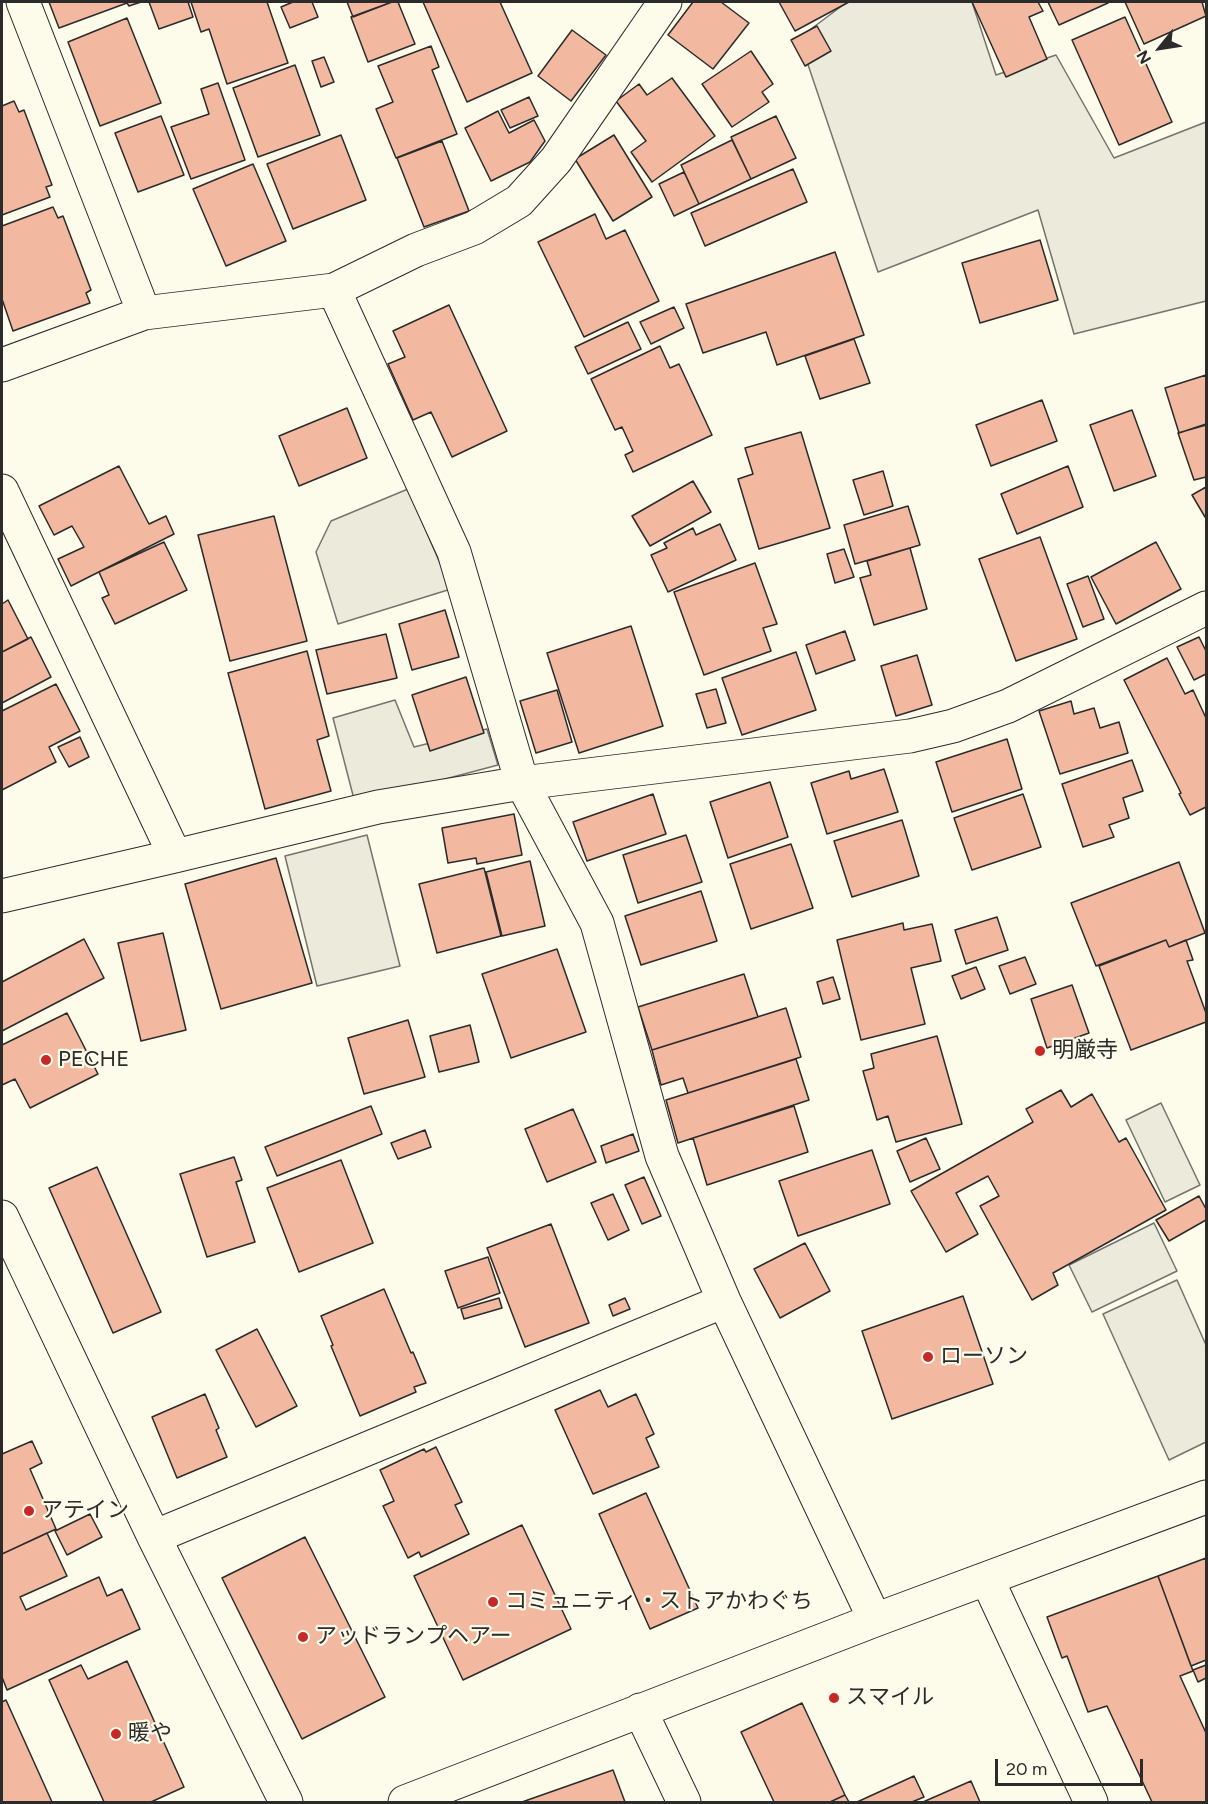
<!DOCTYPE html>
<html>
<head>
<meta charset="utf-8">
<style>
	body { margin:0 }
	#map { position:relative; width:1208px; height:1804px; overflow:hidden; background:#fdfbea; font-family:Figtree,sans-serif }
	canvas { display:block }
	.frame { position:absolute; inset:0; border:3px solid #2b2b2b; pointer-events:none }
	.north { position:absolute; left:1130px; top:18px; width:60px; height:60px; -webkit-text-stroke:4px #fdfbea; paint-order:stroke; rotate:240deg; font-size:16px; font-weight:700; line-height:24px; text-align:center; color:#2b2b2b }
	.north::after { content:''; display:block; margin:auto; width:21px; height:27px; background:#2b2b2b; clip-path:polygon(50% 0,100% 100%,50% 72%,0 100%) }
	.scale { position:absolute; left:995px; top:1759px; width:148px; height:27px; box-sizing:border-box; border:3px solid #2b2b2b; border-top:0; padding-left:8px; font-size:18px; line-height:21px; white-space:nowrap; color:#2b2b2b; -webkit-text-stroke:4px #fdfbea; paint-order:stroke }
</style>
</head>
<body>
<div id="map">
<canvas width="1208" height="1804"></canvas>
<div class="frame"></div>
<div class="north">N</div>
<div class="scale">20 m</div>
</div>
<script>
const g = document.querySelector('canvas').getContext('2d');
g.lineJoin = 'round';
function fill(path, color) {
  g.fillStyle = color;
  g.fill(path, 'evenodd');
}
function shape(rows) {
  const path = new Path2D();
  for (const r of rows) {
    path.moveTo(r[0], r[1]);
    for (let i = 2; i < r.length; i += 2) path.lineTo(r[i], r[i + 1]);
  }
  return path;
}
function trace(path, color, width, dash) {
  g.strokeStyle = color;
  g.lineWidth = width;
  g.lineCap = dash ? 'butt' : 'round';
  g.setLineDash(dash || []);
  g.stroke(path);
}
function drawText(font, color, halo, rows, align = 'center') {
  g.font = font + ' Figtree,"Noto Sans JP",sans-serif';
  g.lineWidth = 4.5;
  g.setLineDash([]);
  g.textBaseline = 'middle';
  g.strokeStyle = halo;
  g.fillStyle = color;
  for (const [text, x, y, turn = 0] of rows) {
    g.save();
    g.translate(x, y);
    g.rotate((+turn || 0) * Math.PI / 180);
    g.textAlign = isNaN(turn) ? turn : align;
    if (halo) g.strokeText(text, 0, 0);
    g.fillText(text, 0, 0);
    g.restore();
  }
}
const green = shape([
	[847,2,972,2,996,75,1056,55,1114,158,1206,122,1206,301,1074,334,1038,210,878,272,799,38,847,2],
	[408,489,451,589,338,624,316,552,331,521,408,489],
	[395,700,414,747,487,729,498,765,355,803,333,718,395,700],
	[367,835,400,966,317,986,285,856,367,835],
	[1161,1103,1200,1185,1165,1202,1126,1120,1161,1103],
	[1154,1223,1177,1271,1092,1312,1069,1265,1154,1223],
	[1177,1280,1206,1345,1206,1442,1169,1460,1103,1314,1177,1280]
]);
const building = shape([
	[49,2,141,2,129,6,127,3,59,28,49,2],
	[149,2,188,2,193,17,159,29,149,2],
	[191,2,267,2,288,63,227,84,209,29,201,32,191,2],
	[293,2,312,2,318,17,290,28,281,7,293,2],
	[347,2,392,2,353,17,347,2],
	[392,2,398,2,415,44,368,62,351,17,392,2],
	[423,2,500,2,532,73,467,102,423,2],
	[693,2,721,2,749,23,713,69,668,35,693,2],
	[779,2,849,2,795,31,779,2],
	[972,2,1038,2,1043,11,1029,17,1047,59,1006,77,972,2],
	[1048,2,1108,2,1108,3,1059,25,1048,2],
	[1125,2,1202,2,1206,16,1144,44,1125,2],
	[1125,17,1172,122,1119,145,1072,40,1125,17],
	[127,18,161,103,100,126,68,42,127,18],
	[817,26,831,51,805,66,791,40,817,26],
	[572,30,606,55,571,101,538,76,572,30],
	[431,46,439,67,432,70,457,134,396,158,376,109,393,102,378,66,431,46],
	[751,51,773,84,762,92,769,102,732,127,702,84,751,51],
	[324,57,334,82,321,87,312,61,324,57],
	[295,65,320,135,258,157,233,88,295,65],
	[672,78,715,136,652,182,631,152,646,141,616,101,639,84,647,95,672,78],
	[218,83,245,160,191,179,171,127,209,114,201,89,218,83],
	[529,97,538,116,510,128,501,110,529,97],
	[14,101,19,112,24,110,52,185,46,187,50,197,2,215,2,106,14,101],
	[498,111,509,133,534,120,545,141,530,162,491,181,465,128,498,111],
	[161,116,184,175,138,192,115,133,161,116],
	[776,116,796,158,751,179,731,137,776,116],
	[341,135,366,200,293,229,267,164,341,135],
	[614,135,652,197,613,221,575,159,614,135],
	[732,140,751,179,699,204,681,165,732,140],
	[442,141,469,211,424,227,397,158,442,141],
	[253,164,286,241,226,266,193,189,253,164],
	[793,169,807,202,705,246,691,213,793,169],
	[684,172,699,204,674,216,659,184,684,172],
	[53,207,58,218,63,216,91,290,86,293,90,303,13,331,2,299,2,226,53,207],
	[595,214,606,239,625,230,659,301,584,337,538,242,595,214],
	[1040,240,1058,300,980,323,962,263,1040,240],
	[835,252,864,335,777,365,766,332,703,353,686,304,835,252],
	[449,305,507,431,452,457,431,412,413,420,388,364,405,357,393,331,449,305],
	[674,307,684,328,651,344,640,322,674,307],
	[628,322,641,349,588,374,575,347,628,322],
	[854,339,870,383,820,399,805,356,854,339],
	[660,346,670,368,679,364,712,435,633,472,625,455,633,451,622,427,615,430,591,379,660,346],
	[1206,375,1206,424,1179,433,1165,388,1206,375],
	[1042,400,1057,441,991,466,976,425,1042,400],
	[347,408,367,458,299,486,279,436,347,408],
	[1132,410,1156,476,1114,491,1090,425,1132,410],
	[1206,425,1206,477,1194,480,1178,433,1206,425],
	[801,432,830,528,759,549,738,479,753,474,745,448,801,432],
	[119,466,149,524,166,516,174,534,71,586,58,559,84,547,72,526,54,535,39,506,119,466],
	[1068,466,1083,507,1017,534,1001,494,1068,466],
	[883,471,893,506,864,515,853,480,883,471],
	[693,481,711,512,650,546,632,516,693,481],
	[1206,487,1206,515,1205,517,1192,495,1206,487],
	[908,506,920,545,855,564,844,525,908,506],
	[274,516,307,641,230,661,198,535,274,516],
	[720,524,736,560,668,592,651,555,667,548,664,543,693,528,696,535,720,524],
	[1040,537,1077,639,1016,661,979,559,1040,537],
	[164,542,187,590,115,624,102,598,109,595,99,572,164,542],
	[1156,542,1181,589,1116,624,1091,577,1156,542],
	[910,548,927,609,874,625,860,578,871,575,867,561,910,548],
	[844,549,854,577,835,583,827,554,844,549],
	[755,563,777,624,763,628,771,651,704,675,674,592,755,563],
	[1088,576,1104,619,1083,627,1067,584,1088,576],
	[8,600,28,639,2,652,2,604,8,600],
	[445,610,459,657,412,670,399,624,445,610],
	[631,626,663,726,579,753,547,653,631,626],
	[845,631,855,660,816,674,806,645,845,631],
	[386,634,397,678,327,694,316,650,386,634],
	[31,637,51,677,2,703,2,652,31,637],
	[1199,637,1206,651,1206,674,1194,680,1177,647,1199,637],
	[307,651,329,736,317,740,331,791,265,809,228,673,307,651],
	[796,652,816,710,742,735,722,678,796,652],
	[917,655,932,705,896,716,881,666,917,655],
	[1167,658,1185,694,1193,690,1206,718,1206,807,1190,815,1179,794,1181,793,1124,680,1167,658],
	[466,677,484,733,430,751,412,695,466,677],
	[56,684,80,731,49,747,56,762,2,790,2,711,56,684],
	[716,689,726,723,707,728,696,694,716,689],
	[557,690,572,742,536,753,520,701,557,690],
	[1071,701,1074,714,1094,708,1100,728,1119,722,1128,753,1060,774,1039,711,1071,701],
	[80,737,89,757,69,767,58,747,80,737],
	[1007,739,1022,789,952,812,936,762,1007,739],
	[1132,760,1143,791,1123,798,1129,818,1109,825,1114,837,1083,847,1062,784,1132,760],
	[884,769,898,812,827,834,811,783,849,771,851,779,884,769],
	[770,782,788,837,728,858,710,802,770,782],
	[653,794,666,834,587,861,573,822,653,794],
	[1023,794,1041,847,972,870,954,818,1023,794],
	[514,814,522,855,477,864,476,858,448,863,442,828,514,814],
	[902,820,919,876,852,897,834,841,902,820],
	[686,835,702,882,638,903,623,855,686,835],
	[791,844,813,908,751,929,730,864,791,844],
	[276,858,312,983,221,1009,185,884,276,858],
	[530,861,545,926,502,936,486,872,530,861],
	[1179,862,1205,933,1169,947,1166,940,1096,966,1071,903,1179,862],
	[484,868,501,936,437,953,419,884,484,868],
	[701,891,717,941,641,965,625,916,701,891],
	[997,917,1008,950,966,964,955,930,997,917],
	[903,923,904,930,932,924,941,961,911,968,925,1024,861,1040,837,940,903,923],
	[163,933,186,1030,141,1041,118,943,163,933],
	[84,939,104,978,2,1031,2,982,84,939],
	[1166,940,1169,947,1186,940,1193,960,1187,961,1206,1013,1206,1022,1131,1050,1099,966,1166,940],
	[557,949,586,1032,511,1058,482,974,557,949],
	[1025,957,1036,984,1010,994,999,966,1025,957],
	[976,967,985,989,961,999,952,976,976,967],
	[744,974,758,1017,652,1050,638,1007,744,974],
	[833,977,840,999,823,1004,817,982,833,977],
	[1072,985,1089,1033,1047,1048,1031,999,1072,985],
	[786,1008,801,1057,688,1093,683,1078,661,1085,652,1050,786,1008],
	[67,1013,98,1074,30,1108,15,1079,2,1085,2,1045,67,1013],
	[408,1020,425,1077,364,1094,348,1038,408,1020],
	[470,1025,479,1062,439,1072,430,1036,470,1025],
	[937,1036,962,1124,896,1142,888,1116,877,1120,863,1071,874,1068,871,1054,937,1036],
	[796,1059,809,1100,678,1143,666,1100,796,1059],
	[1061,1090,1071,1107,1092,1094,1119,1142,1126,1138,1166,1210,1053,1273,1058,1285,1032,1300,980,1206,999,1196,988,1176,956,1193,978,1234,946,1252,911,1191,1033,1122,1026,1109,1061,1090],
	[371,1106,382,1134,277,1176,265,1147,371,1106],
	[794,1106,808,1152,707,1185,693,1138,794,1106],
	[573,1109,596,1162,547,1182,525,1129,573,1109],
	[425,1130,431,1147,398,1159,391,1143,425,1130],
	[633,1134,639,1151,606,1163,601,1146,633,1134],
	[926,1138,940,1169,910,1182,897,1151,926,1138],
	[872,1150,890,1204,798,1236,779,1181,872,1150],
	[234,1157,242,1180,236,1182,255,1242,207,1257,180,1174,234,1157],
	[341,1160,373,1243,299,1272,267,1188,341,1160],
	[97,1167,161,1312,113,1333,49,1188,97,1167],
	[644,1177,661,1216,642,1224,625,1185,644,1177],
	[613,1194,629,1230,608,1240,591,1203,613,1194],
	[1199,1196,1206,1209,1206,1220,1169,1241,1156,1220,1199,1196],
	[551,1224,589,1323,525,1347,487,1248,551,1224],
	[805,1243,830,1291,780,1318,754,1269,805,1243],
	[488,1257,500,1293,458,1308,445,1271,488,1257],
	[384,1289,411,1353,413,1352,426,1383,414,1387,416,1392,360,1416,331,1346,333,1345,321,1316,384,1289],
	[963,1296,993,1384,892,1419,862,1331,963,1296],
	[499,1298,502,1308,464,1319,461,1309,499,1298],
	[625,1298,630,1309,613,1316,609,1305,625,1298],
	[257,1329,297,1406,256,1427,216,1350,257,1329],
	[600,1390,608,1407,636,1394,654,1434,646,1438,659,1467,593,1494,555,1410,600,1390],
	[205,1394,219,1428,216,1430,227,1457,177,1478,152,1417,205,1394],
	[32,1441,42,1463,30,1469,56,1529,2,1554,2,1454,32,1441],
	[436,1447,462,1502,455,1505,469,1534,421,1557,419,1552,408,1558,383,1506,394,1501,380,1470,424,1449,426,1452,436,1447],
	[646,1493,698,1608,650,1629,599,1514,646,1493],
	[90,1514,102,1537,67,1555,55,1531,90,1514],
	[522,1525,571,1629,463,1680,414,1576,522,1525],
	[47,1533,67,1576,20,1597,26,1610,99,1577,107,1596,122,1589,140,1629,7,1690,2,1677,2,1554,47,1533],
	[305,1537,385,1697,302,1739,222,1578,305,1537],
	[1206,1558,1206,1660,1191,1666,1158,1576,1206,1558],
	[1158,1576,1193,1671,1180,1676,1206,1733,1206,1802,1152,1802,1107,1706,1088,1712,1067,1656,1062,1658,1047,1617,1158,1576],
	[127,1661,184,1787,151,1802,104,1802,49,1680,81,1665,88,1679,127,1661],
	[1206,1665,1206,1678,1198,1682,1193,1670,1206,1665],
	[6,1700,52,1802,2,1802,2,1702,6,1700],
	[802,1703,845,1795,830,1802,774,1802,741,1732,802,1703],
	[613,1770,625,1802,522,1802,613,1770],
	[914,1776,924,1797,912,1802,857,1802,914,1776],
	[971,1781,980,1802,923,1802,971,1781],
	[845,1795,849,1802,830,1802,845,1795]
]);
const minor = shape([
	[23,2,144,313],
	[334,290,454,552,522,783,597,923,662,1156,724,1301,875,1620],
	[2,365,144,313,334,290,416,250,474,228,519,201,556,160,665,2],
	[2,491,175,856],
	[2,896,175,856,378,807,522,783,910,736,953,726,1008,706,1206,608],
	[2,1217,154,1537,286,1802],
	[154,1537,724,1301],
	[987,1579,1091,1802],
	[640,1710,684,1802],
	[405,1802,875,1620,1206,1497]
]);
const markers = [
	[1040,1051,6,"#c62828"],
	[46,1060,6,"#c62828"],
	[928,1357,6,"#c62828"],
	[29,1511,6,"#c62828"],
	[493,1602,6,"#c62828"],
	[303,1637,6,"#c62828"],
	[834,1698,6,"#c62828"],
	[116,1734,6,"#c62828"]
];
const poiNames = [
	["明厳寺",1052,1051],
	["PECHE",58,1060],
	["ローソン",940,1357],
	["アテイン",41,1511],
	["コミュニティ・ストアかわぐち",505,1602],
	["アッドランプヘアー",315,1637],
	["スマイル",846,1698],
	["暖や",128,1734]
];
fill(green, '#ecebdb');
trace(green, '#74746e', 1.5);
fill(building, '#f2b8a0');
trace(building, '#2b2b2b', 1.5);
trace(minor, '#2b2b2b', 35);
trace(minor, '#fdfbea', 33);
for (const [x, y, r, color] of markers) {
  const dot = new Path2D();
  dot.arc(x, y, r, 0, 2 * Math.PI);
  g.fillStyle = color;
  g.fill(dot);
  trace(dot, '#fdfbea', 2);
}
drawText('22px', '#2b2b2b', '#fdfbea', poiNames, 'left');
</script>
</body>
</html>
